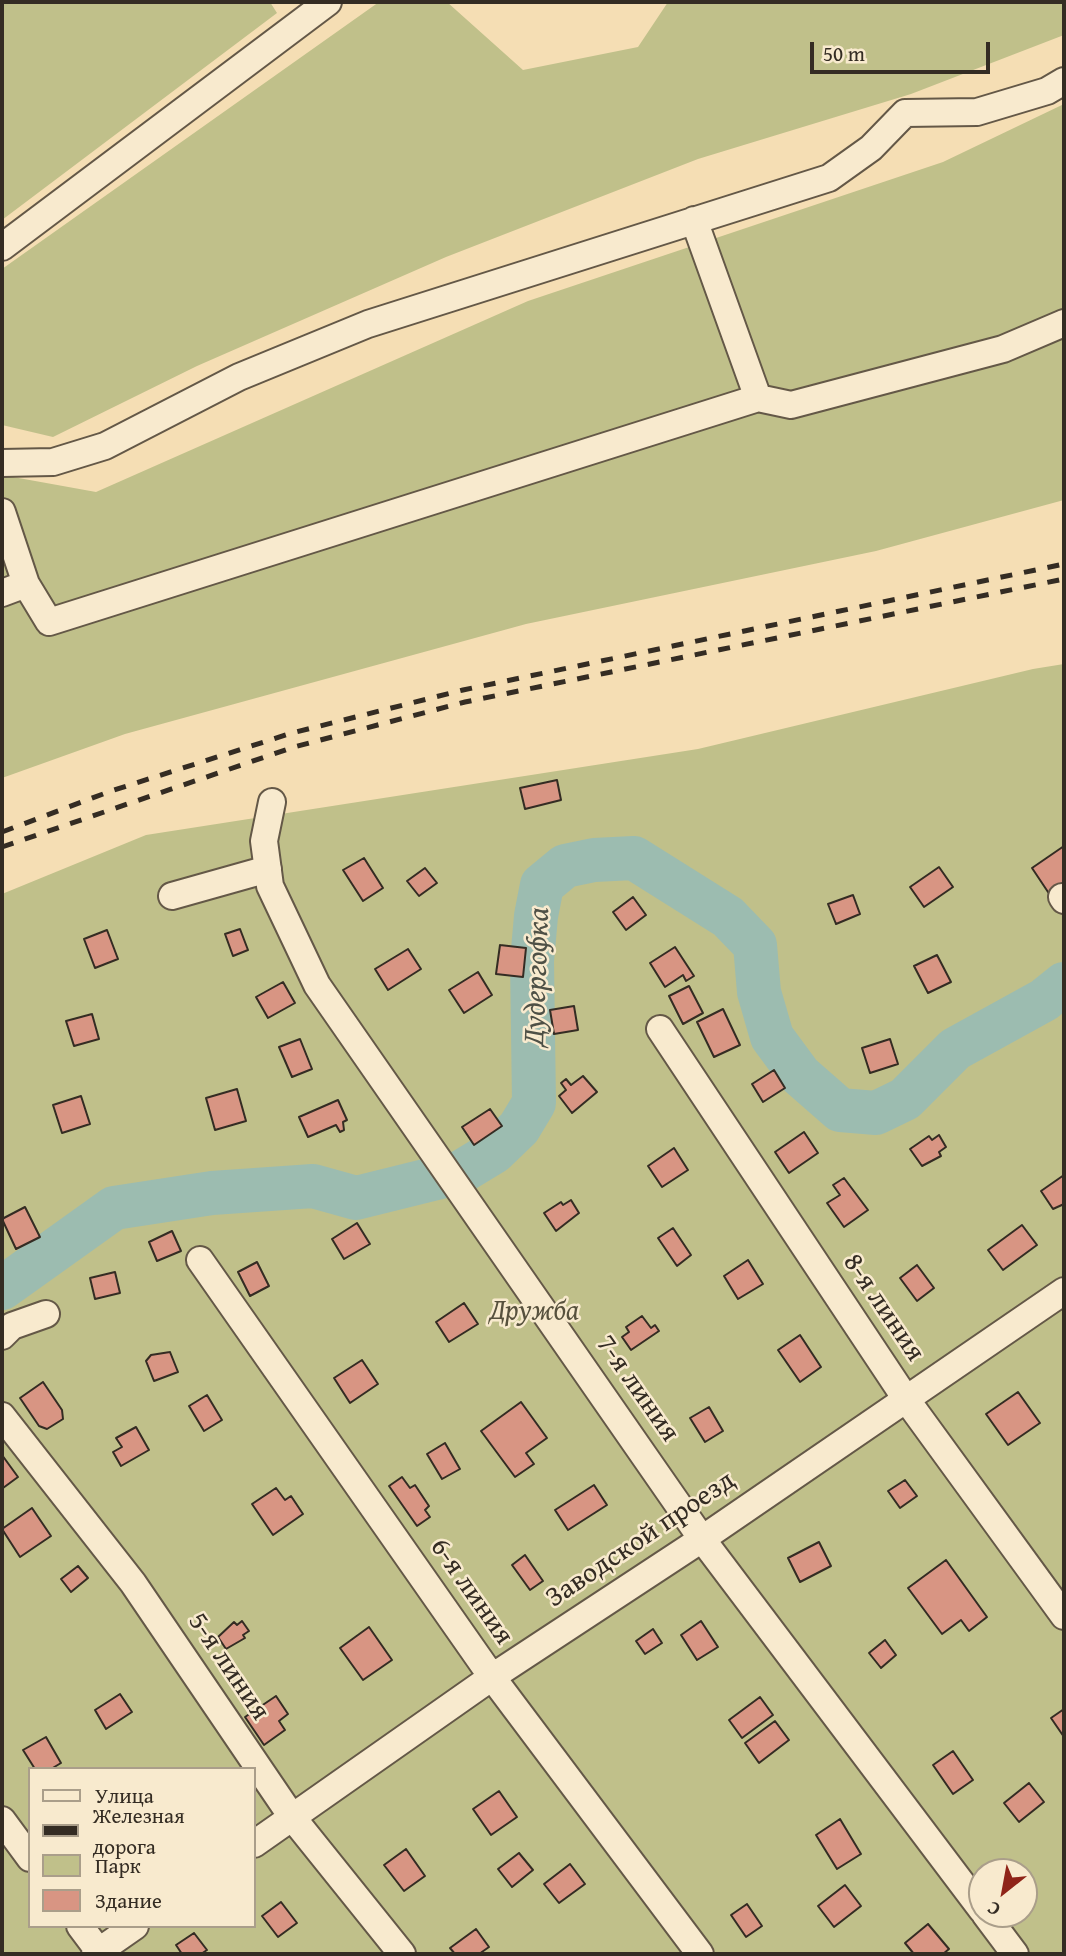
<!DOCTYPE html>
<html>
<head>
<meta charset="utf-8">
<style>
	body { margin:0 }
	#map { position:relative; width:1066px; height:1956px; overflow:hidden; background:#f5deb4; font-family:"Gentium Book Plus",serif }
	canvas { display:block }
	.frame { position:absolute; inset:0; border:4px solid #342c23; pointer-events:none }
	.legend { position:absolute; left:28px; top:1767px; width:228px; height:161px; box-sizing:border-box; background:#f8eace; border:2px solid #aa9e8a; margin:0; padding:9px 12px; list-style:none; font-size:21px; color:#342c23 }
	.legend li { display:flex; align-items:center; gap:14px; height:35px }
	.legend b { width:35px; border:2px solid #aa9e8a }
	.north { position:absolute; left:968px; top:1858px; width:70px; height:70px; box-sizing:border-box; background:#f8eace; border:2px solid #aa9e8a; border-radius:50%; rotate:211deg; font-size:19px; font-weight:700; line-height:28px; text-align:center; color:#342c23 }
	.north::after { content:''; display:block; margin:auto; width:24px; height:32px; background:#8f2418; clip-path:polygon(50% 0,100% 100%,50% 72%,0 100%) }
	.scale { position:absolute; left:810px; top:42px; width:180px; height:32px; box-sizing:border-box; border:4px solid #342c23; border-top:0; padding-left:9px; font-size:21px; line-height:24px; white-space:nowrap; color:#342c23; -webkit-text-stroke:5px #f8eace; paint-order:stroke }
</style>
</head>
<body>
<div id="map">
<canvas width="1066" height="1956"></canvas>
<div class="frame"></div>
<ul class="legend">
<li><b style="height:9px;background:#f8eace"></b>Улица</li>
<li><b style="height:9px;background:#342c23"></b>Железная дорога</li>
<li><b style="height:19px;background:#c0c08a"></b>Парк</li>
<li><b style="height:19px;background:#d89583"></b>Здание</li>
</ul>
<div class="north">С</div>
<div class="scale">50 m</div>
</div>
<script>
const g = document.querySelector('canvas').getContext('2d');
g.lineJoin = 'round';
function fill(path, color) {
  g.fillStyle = color;
  g.fill(path, 'evenodd');
}
function shape(rows) {
  const path = new Path2D();
  for (const r of rows) {
    path.moveTo(r[0], r[1]);
    for (let i = 2; i < r.length; i += 2) path.lineTo(r[i], r[i + 1]);
  }
  return path;
}
function trace(path, color, width, dash) {
  g.strokeStyle = color;
  g.lineWidth = width;
  g.lineCap = dash ? 'butt' : 'round';
  g.setLineDash(dash || []);
  g.stroke(path);
}
function drawText(font, color, halo, rows, align = 'center') {
  g.font = font + ' "Gentium Book Plus",serif';
  g.lineWidth = 5;
  g.setLineDash([]);
  g.textBaseline = 'middle';
  g.strokeStyle = halo;
  g.fillStyle = color;
  for (const [text, x, y, turn = 0] of rows) {
    g.save();
    g.translate(x, y);
    g.rotate((+turn || 0) * Math.PI / 180);
    g.textAlign = isNaN(turn) ? turn : align;
    if (halo) g.strokeText(text, 0, 0);
    g.fillText(text, 0, 0);
    g.restore();
  }
}
const green = shape([
	[2,2,270,2,277,13,2,220],
	[379,2,447,2,523,70,638,47,668,2,1064,2,1064,35,911,94,698,159,446,257,197,366,53,437,2,425,2,269],
	[1064,104,1064,500,876,551,526,624,125,734,2,778,2,475,96,492,528,301,943,162],
	[1064,664,1064,1954,2,1954,2,894,146,835,698,749,1033,669],
	[30,1769,254,1769,254,1926,30,1926],
	[982,1872,1024,1872,1024,1914,982,1914]
]);
const river = shape([
	[2,1288,114,1208,212,1193,313,1186,356,1198,461,1172,494,1152,519,1128,534,1103,532,961,536,916,542,885,565,866,594,860,634,858,728,917,755,945,759,992,772,1037,800,1075,840,1110,876,1113,905,1099,955,1049,1044,1000,1064,984]
]);
const building = shape([
	[557,780,561,800,525,809,520,788,557,780],
	[1064,846,1064,885,1050,895,1032,868,1064,846],
	[364,858,383,888,363,901,343,870,364,858],
	[939,867,953,887,924,907,910,887,939,867],
	[425,868,437,883,419,896,407,881,425,868],
	[853,895,860,914,836,924,828,904,853,895],
	[633,897,646,915,626,930,613,912,633,897],
	[240,929,248,950,233,956,225,934,240,929],
	[107,930,118,959,95,968,84,939,107,930],
	[500,945,526,948,523,977,496,974,500,945],
	[675,947,694,976,686,981,683,975,665,987,650,963,675,947],
	[408,949,421,969,388,990,375,969,408,949],
	[937,955,951,982,928,993,914,966,937,955],
	[478,972,492,995,464,1013,449,990,478,972],
	[283,982,295,1003,268,1018,256,997,283,982],
	[689,986,703,1013,683,1024,669,996,689,986],
	[574,1006,578,1030,554,1034,550,1010,574,1006],
	[723,1009,740,1045,714,1057,697,1022,723,1009],
	[92,1014,99,1039,74,1046,66,1021,92,1014],
	[300,1039,312,1069,292,1077,279,1047,300,1039],
	[890,1039,898,1064,870,1073,862,1048,890,1039],
	[774,1070,785,1088,763,1102,752,1084,774,1070],
	[583,1076,597,1092,572,1113,559,1096,566,1090,561,1083,566,1079,571,1085,583,1076],
	[237,1089,246,1121,215,1130,206,1098,237,1089],
	[81,1096,90,1124,62,1133,53,1105,81,1096],
	[338,1100,347,1120,343,1122,344,1130,340,1132,336,1125,308,1137,299,1117,338,1100],
	[490,1109,502,1126,474,1145,462,1127,490,1109],
	[804,1132,818,1153,789,1173,775,1152,804,1132],
	[939,1135,946,1147,939,1152,941,1156,922,1166,910,1149,929,1136,932,1140,939,1135],
	[674,1148,688,1170,662,1187,648,1166,674,1148],
	[1064,1175,1064,1204,1053,1209,1041,1191,1064,1175],
	[844,1178,868,1210,844,1227,827,1203,840,1195,833,1185,844,1178],
	[571,1200,579,1213,556,1231,544,1213,561,1202,563,1205,571,1200],
	[25,1207,40,1237,16,1249,2,1219,25,1207],
	[357,1223,370,1244,344,1259,332,1239,357,1223],
	[1022,1225,1037,1245,1003,1270,988,1250,1022,1225],
	[673,1228,691,1255,677,1266,658,1238,673,1228],
	[172,1231,181,1251,157,1261,149,1242,172,1231],
	[748,1260,763,1284,738,1299,724,1276,748,1260],
	[257,1262,269,1286,250,1296,238,1272,257,1262],
	[917,1265,934,1288,917,1301,900,1278,917,1265],
	[115,1272,120,1293,95,1299,90,1278,115,1272],
	[464,1303,478,1324,449,1342,436,1322,464,1303],
	[642,1316,651,1328,655,1325,659,1331,631,1350,622,1337,629,1332,626,1327,642,1316],
	[800,1335,821,1367,800,1382,778,1350,800,1335],
	[170,1352,178,1372,154,1381,146,1361,151,1355,170,1352],
	[362,1360,378,1384,350,1403,334,1378,362,1360],
	[43,1382,62,1410,63,1419,47,1429,39,1426,20,1398,43,1382],
	[1018,1392,1040,1423,1008,1445,986,1414,1018,1392],
	[207,1395,222,1420,204,1431,189,1406,207,1395],
	[521,1402,547,1438,526,1453,534,1464,515,1477,481,1431,521,1402],
	[709,1407,723,1431,705,1442,690,1418,709,1407],
	[136,1427,149,1450,121,1466,113,1452,122,1447,116,1438,136,1427],
	[445,1443,460,1469,442,1479,427,1454,445,1443],
	[2,1455,18,1477,3,1488,2,1486,2,1455],
	[402,1477,410,1488,415,1485,429,1506,425,1510,430,1517,417,1526,389,1486,402,1477],
	[905,1480,917,1496,900,1508,888,1491,905,1480],
	[594,1485,607,1505,568,1530,555,1510,594,1485],
	[276,1488,285,1500,291,1496,303,1514,273,1535,252,1504,276,1488],
	[32,1508,51,1536,20,1557,2,1529,32,1508],
	[819,1542,831,1566,800,1582,788,1558,819,1542],
	[525,1555,543,1581,530,1590,512,1565,525,1555],
	[946,1560,987,1617,969,1631,961,1620,942,1634,908,1588,946,1560],
	[78,1566,88,1578,71,1592,61,1579,78,1566],
	[242,1621,249,1631,243,1635,245,1638,226,1649,218,1637,234,1622,237,1625,242,1621],
	[701,1621,718,1647,697,1660,681,1635,701,1621],
	[369,1627,392,1660,363,1680,340,1648,369,1627],
	[653,1629,662,1643,645,1654,636,1641,653,1629],
	[885,1640,896,1655,881,1668,869,1653,885,1640],
	[120,1694,132,1712,106,1729,95,1710,120,1694],
	[276,1696,288,1714,279,1721,285,1730,264,1745,245,1717,276,1696],
	[760,1697,773,1715,742,1738,729,1720,760,1697],
	[1064,1709,1064,1737,1051,1718,1064,1709],
	[775,1721,789,1740,759,1763,745,1743,775,1721],
	[46,1737,61,1763,51,1769,35,1769,23,1750,46,1737],
	[953,1751,973,1780,953,1794,933,1765,953,1751],
	[1029,1783,1044,1802,1019,1822,1004,1803,1029,1783],
	[499,1791,517,1817,491,1835,473,1809,499,1791],
	[840,1819,861,1854,837,1869,816,1835,840,1819],
	[406,1849,425,1876,404,1891,384,1865,406,1849],
	[519,1853,533,1870,512,1887,498,1869,519,1853],
	[570,1864,585,1884,559,1903,544,1884,570,1864],
	[845,1885,861,1906,834,1927,818,1906,845,1885],
	[281,1902,297,1923,278,1937,262,1916,281,1902],
	[747,1904,762,1926,746,1937,731,1915,747,1904],
	[928,1924,949,1949,943,1954,914,1954,905,1943,928,1924],
	[476,1929,489,1947,479,1954,455,1954,450,1948,476,1929],
	[194,1933,207,1950,201,1954,182,1954,176,1945,194,1933]
]);
const minor = shape([
	[694,220,758,398],
	[2,247,328,2],
	[2,463,53,462,105,446,239,377,368,324,829,178,871,148,905,113,977,112,1047,91,1064,81],
	[2,512,26,584,49,622,758,398,791,405,1003,349,1064,323],
	[2,593,26,584],
	[272,802,264,841,270,886,317,985,702,1539,982,1910],
	[172,896,268,869],
	[1062,897,1064,900],
	[660,1029,906,1399,1064,1616],
	[200,1260,492,1677,700,1954],
	[2,1336,12,1326,46,1314],
	[2,1416,133,1583,292,1817,402,1954],
	[2,1820,30,1858],
	[254,1844,492,1677,702,1539,1064,1291],
	[985,1914,1015,1954],
	[80,1926,101,1954],
	[95,1954,135,1926]
]);
const rail = shape([
	[2,832,111,791,292,733,463,690,1064,564],
	[2,847,294,747,465,702,1064,579]
]);
const streetNames = [
	["8-я линия",883,1308,56],
	["7-я линия",637,1389,55],
	["Заводской проезд",641,1540,-34],
	["6-я линия",471,1592,55],
	["5-я линия",228,1667,56]
];
const parkNames = [
	["Дружба",534,1312]
];
const waterNames = [
	["Дудергофка",538,977,-88]
];
fill(green, '#c0c08a');
trace(river, '#9cbcb0', 44);
fill(building, '#d89583');
trace(building, '#342c23', 2);
trace(minor, '#645847', 30);
trace(minor, '#f8eace', 26);
trace(rail, '#342c23', 5, [12, 12]);
drawText('28px', '#342c23', '#f8eace', streetNames);
drawText('italic 28px', '#57513d', '#f8eace', parkNames);
drawText('italic 30px', '#4e5046', '#f8eace', waterNames);
</script>
</body>
</html>
